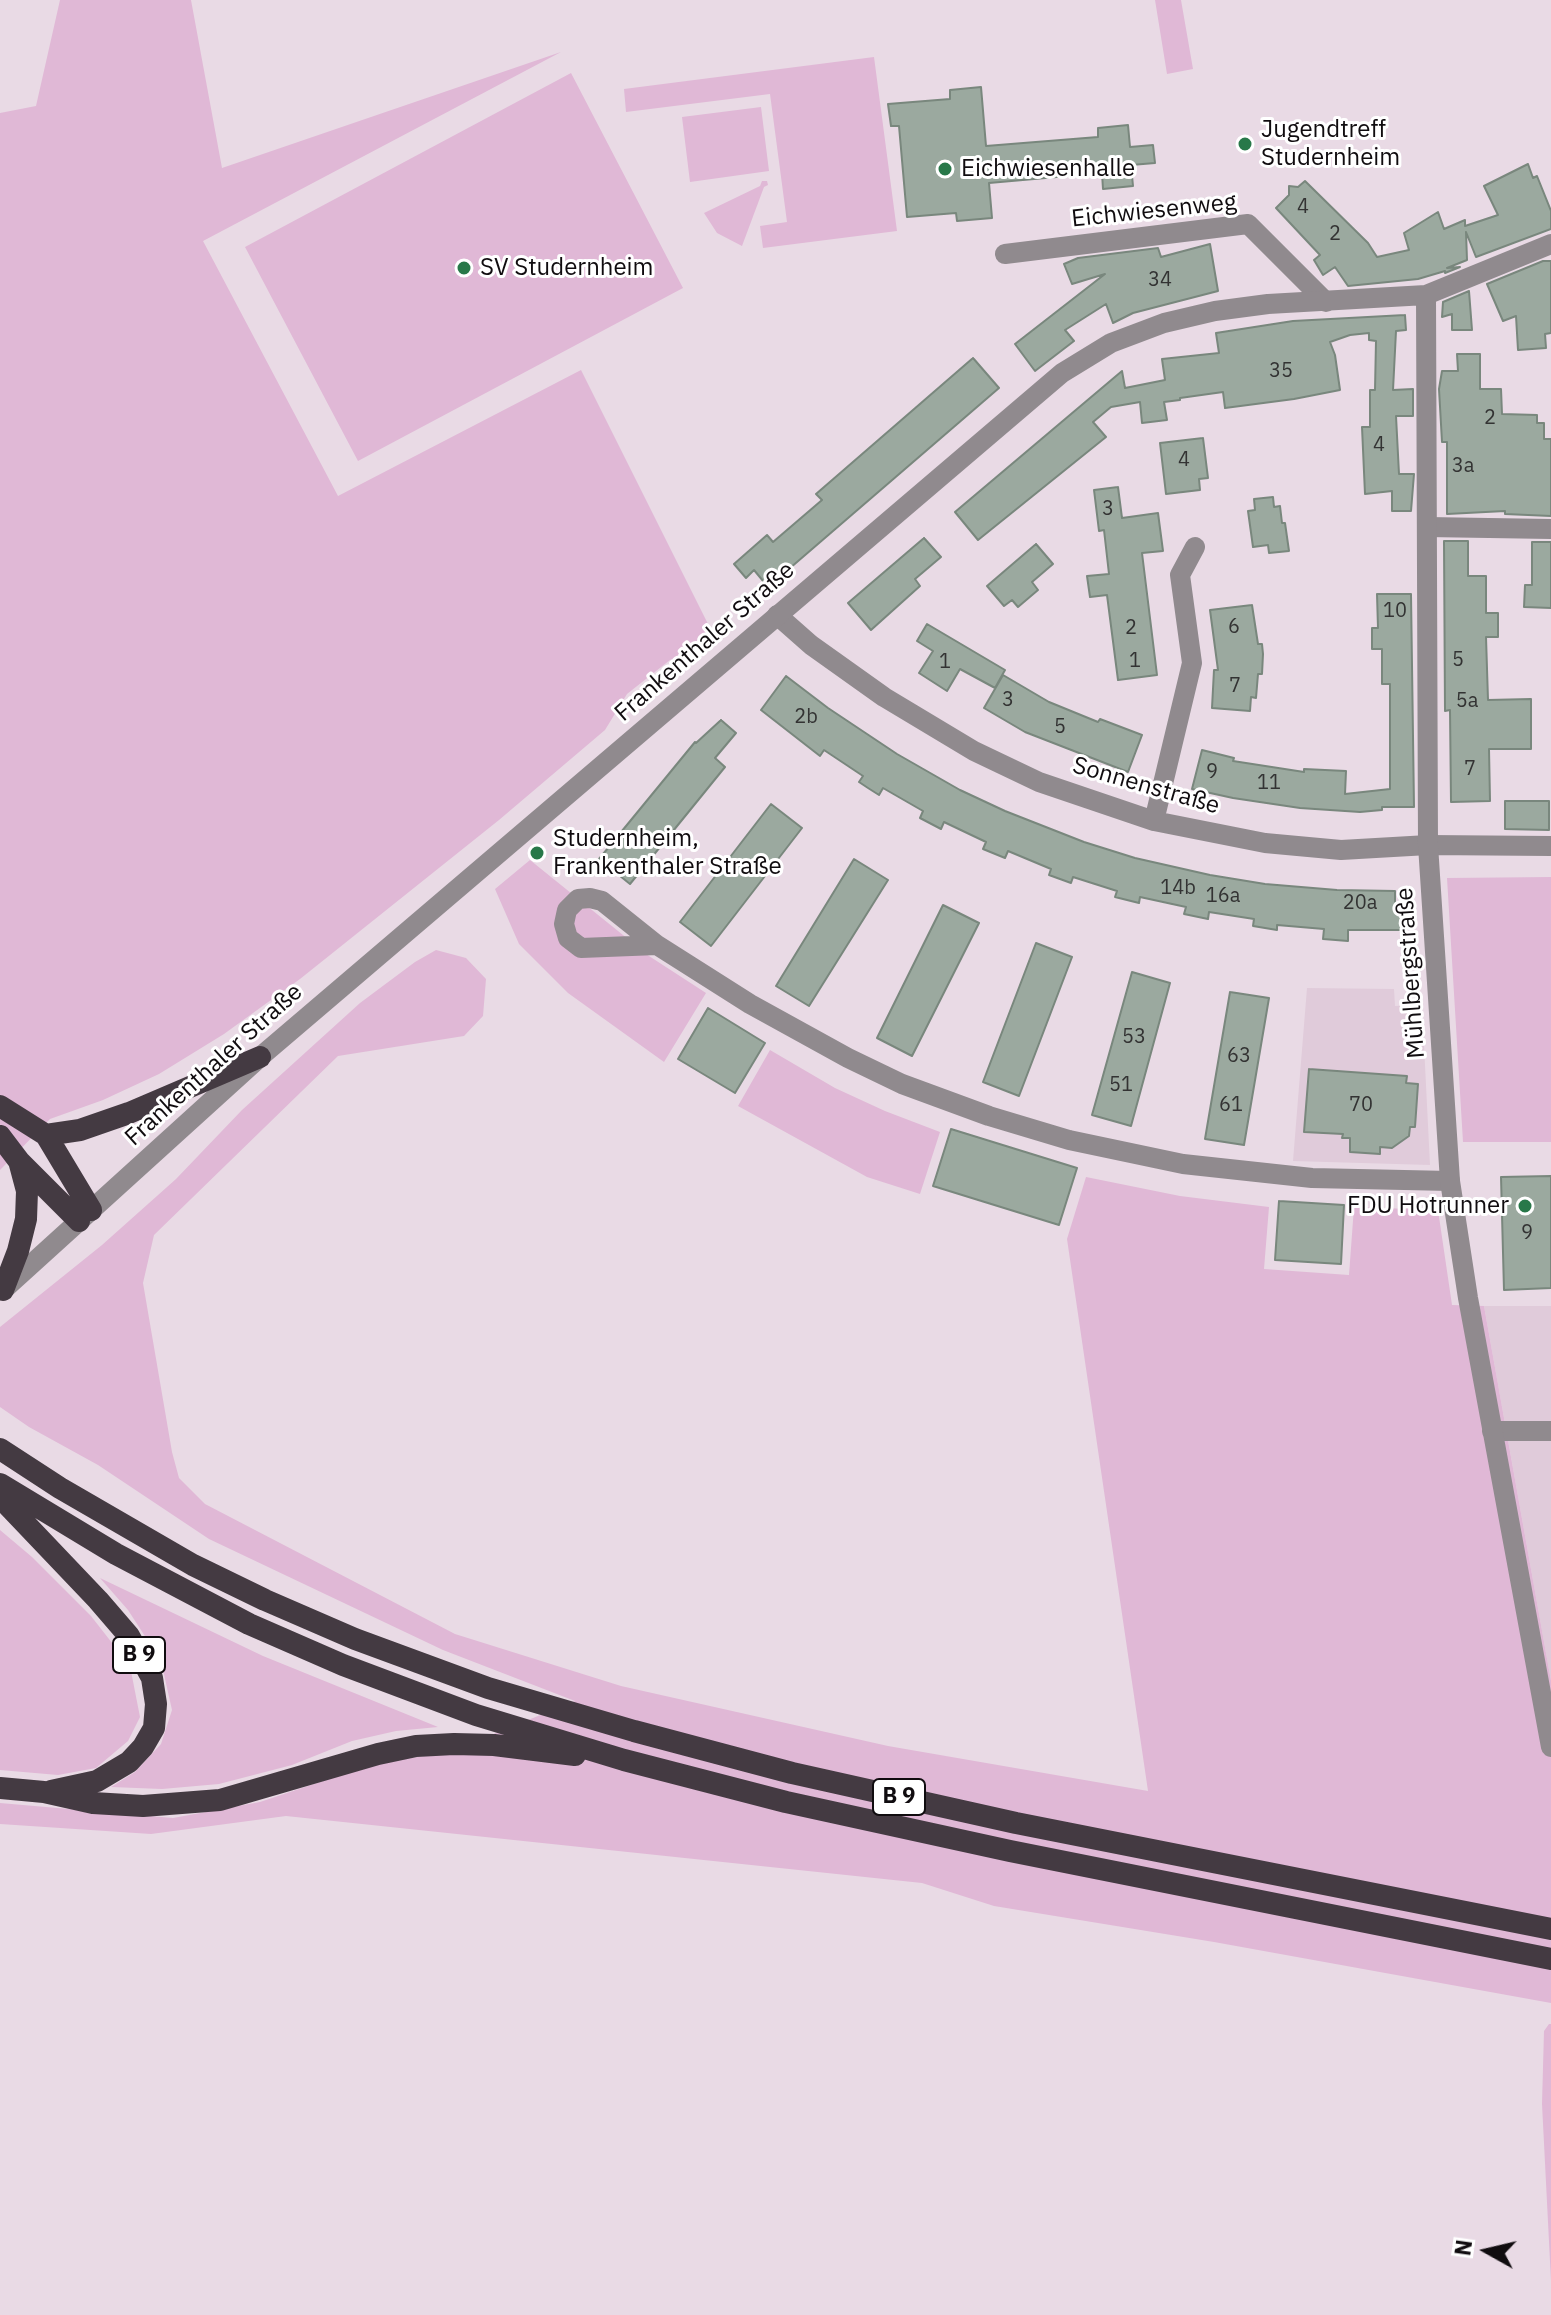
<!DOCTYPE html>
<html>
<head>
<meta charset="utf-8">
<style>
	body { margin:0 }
	#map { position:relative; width:1551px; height:2315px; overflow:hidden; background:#e9dae5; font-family:"IBM Plex Sans",sans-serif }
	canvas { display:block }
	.north { position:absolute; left:1447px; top:2211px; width:80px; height:80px; -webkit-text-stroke:6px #fff; paint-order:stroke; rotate:278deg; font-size:22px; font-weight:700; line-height:32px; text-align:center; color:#100c0f }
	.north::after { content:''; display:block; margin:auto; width:28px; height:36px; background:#100c0f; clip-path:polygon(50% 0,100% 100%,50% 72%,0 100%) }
</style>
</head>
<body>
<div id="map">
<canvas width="1551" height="2315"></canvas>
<div class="north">N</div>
</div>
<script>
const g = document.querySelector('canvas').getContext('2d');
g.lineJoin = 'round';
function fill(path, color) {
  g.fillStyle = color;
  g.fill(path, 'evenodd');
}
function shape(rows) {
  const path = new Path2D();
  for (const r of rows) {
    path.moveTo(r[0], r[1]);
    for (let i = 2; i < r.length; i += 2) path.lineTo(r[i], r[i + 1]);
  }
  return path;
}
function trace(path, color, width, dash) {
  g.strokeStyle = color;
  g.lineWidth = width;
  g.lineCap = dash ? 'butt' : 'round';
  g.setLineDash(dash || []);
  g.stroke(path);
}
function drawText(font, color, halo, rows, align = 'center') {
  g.font = font + ' "IBM Plex Sans",sans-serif';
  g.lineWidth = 6;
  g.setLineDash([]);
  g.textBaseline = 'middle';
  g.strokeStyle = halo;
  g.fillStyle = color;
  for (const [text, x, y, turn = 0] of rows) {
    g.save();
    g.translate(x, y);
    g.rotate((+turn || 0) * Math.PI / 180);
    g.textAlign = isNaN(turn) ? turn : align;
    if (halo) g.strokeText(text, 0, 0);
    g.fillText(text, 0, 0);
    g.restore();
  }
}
const built = shape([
	[1307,988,1394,989,1395,1006,1422,1005,1430,1165,1293,1161],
	[1484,1306,1551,1306,1551,1681]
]);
const green = shape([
	[60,0,191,0,222,168,561,52,203,241,338,496,581,370,715,638,670,660,627,694,605,730,499,820,300,979,224,1034,159,1074,103,1100,50,1119,0,1170,0,113,36,106],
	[1155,0,1181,0,1193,69,1167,74],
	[874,57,897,231,763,248,760,226,787,222,770,94,626,112,624,89],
	[571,73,683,288,358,461,245,247],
	[761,107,769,171,690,182,682,117],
	[762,181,767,181,768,185,764,187,742,246,717,233,704,213,760,186],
	[530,860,649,956,706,993,664,1062,568,993,519,944,495,889],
	[1551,877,1551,1142,1463,1142,1447,878],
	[436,950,466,958,486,979,483,1016,464,1036,338,1056,154,1235,143,1283,172,1452,179,1478,205,1504,455,1634,621,1686,888,1746,1148,1791,1067,1239,1086,1177,1180,1196,1269,1207,1264,1269,1349,1275,1354,1207,1438,1210,1452,1305,1484,1306,1551,1681,1551,2003,1214,1942,994,1906,922,1883,286,1816,151,1834,0,1824,0,1803,173,1818,260,1802,374,1764,449,1752,575,1701,443,1650,209,1539,98,1465,29,1427,0,1407,0,1327,102,1245,176,1179,242,1110,360,1003,415,962],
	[770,1050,835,1088,885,1111,940,1132,920,1194,867,1177,738,1106],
	[0,1530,32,1557,91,1616,130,1666,140,1717,128,1741,96,1768,58,1775,0,1770],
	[100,1578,263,1656,438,1727,396,1731,352,1741,292,1765,219,1784,162,1789,111,1787,135,1772,161,1744,172,1710,161,1661,128,1610],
	[1549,2024,1551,2024,1551,2281,1542,2104,1544,2031]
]);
const building = shape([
	[981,87,986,146,1098,137,1098,128,1128,125,1130,147,1153,145,1155,163,1131,165,1133,186,1103,189,1102,173,989,183,992,218,957,221,956,213,907,217,899,126,891,126,888,104,950,99,950,90,981,87],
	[1528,164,1533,178,1537,176,1551,211,1551,229,1476,257,1466,232,1467,260,1447,268,1460,267,1445,273,1445,271,1418,279,1348,286,1335,267,1323,275,1314,260,1320,255,1276,208,1289,195,1289,186,1298,187,1305,181,1368,243,1377,257,1409,250,1404,233,1438,212,1444,229,1465,220,1465,226,1498,215,1484,186,1528,164],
	[1210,244,1218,291,1133,313,1113,323,1106,304,1065,330,1074,341,1035,371,1015,344,1105,274,1072,284,1064,264,1078,258,1158,248,1161,257,1210,244],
	[1543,261,1551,261,1551,333,1545,334,1546,348,1518,350,1516,316,1503,321,1487,284,1543,261],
	[1469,291,1472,330,1452,330,1452,314,1442,317,1443,302,1469,291],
	[1405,315,1406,330,1396,331,1393,390,1413,389,1413,416,1396,416,1399,474,1414,474,1411,511,1392,511,1392,491,1365,494,1362,427,1370,427,1370,390,1375,390,1376,341,1369,340,1369,333,1350,335,1330,342,1335,355,1340,390,1294,399,1225,408,1223,392,1180,398,1180,400,1164,402,1167,420,1142,423,1140,402,1111,407,1093,422,1106,437,978,540,955,512,1122,371,1125,388,1165,380,1162,359,1219,353,1216,333,1293,321,1405,315],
	[1457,354,1480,354,1480,389,1501,389,1502,414,1537,415,1537,423,1544,423,1544,439,1551,439,1551,516,1505,514,1505,511,1447,514,1447,442,1442,442,1439,389,1442,371,1458,371,1457,354],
	[973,358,999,388,768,587,754,570,746,578,734,564,767,535,773,542,822,500,816,494,973,358],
	[1203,438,1208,478,1199,479,1200,490,1166,494,1160,443,1203,438],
	[1118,487,1122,518,1158,513,1163,551,1142,553,1157,675,1118,680,1107,595,1090,597,1087,576,1109,574,1104,530,1099,531,1094,490,1118,487],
	[1273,497,1274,507,1280,506,1282,523,1285,523,1289,551,1269,553,1268,545,1253,547,1248,511,1255,510,1254,499,1273,497],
	[924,538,941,557,915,579,920,586,871,630,848,603,924,538],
	[1444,541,1468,541,1468,576,1486,576,1486,613,1498,613,1498,637,1486,637,1488,700,1531,699,1531,749,1489,749,1490,801,1451,802,1450,710,1445,711,1444,541],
	[1532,542,1551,542,1551,608,1524,607,1525,585,1532,585,1532,542],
	[1036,544,1053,564,1032,582,1038,590,1018,607,1012,600,1004,606,987,586,1036,544],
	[1377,594,1411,594,1414,807,1382,807,1382,810,1360,812,1300,808,1233,798,1192,789,1202,750,1234,758,1233,761,1304,772,1304,769,1346,771,1345,794,1390,789,1390,684,1382,684,1382,649,1372,649,1372,628,1378,628,1377,594],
	[1252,605,1258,644,1262,644,1263,654,1262,674,1258,674,1256,698,1251,697,1250,711,1212,708,1214,670,1218,670,1210,610,1252,605],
	[927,624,1005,670,995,688,960,669,947,691,919,673,933,651,917,641,927,624],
	[1003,675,1049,702,1098,722,1100,719,1142,735,1128,772,1025,732,984,708,1003,675],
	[786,676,828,708,897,754,960,790,1005,811,1084,842,1135,858,1210,875,1265,884,1337,890,1395,891,1395,912,1404,913,1404,930,1348,930,1348,941,1323,939,1324,929,1277,925,1277,930,1253,926,1254,919,1209,912,1208,919,1184,914,1186,907,1140,897,1139,903,1115,897,1117,891,1073,877,1071,883,1049,875,1051,869,1008,851,1005,858,983,849,986,842,944,822,941,829,920,818,923,811,883,788,879,795,868,788,859,782,863,776,824,750,820,756,761,710,786,676],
	[721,720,736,733,715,758,725,767,630,884,599,859,695,742,696,743,721,720],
	[1505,801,1549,801,1549,830,1505,829,1505,801],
	[771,804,802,828,711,946,680,922,771,804],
	[854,859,888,880,809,1006,776,986,854,859],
	[943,905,979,923,912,1056,877,1038,943,905],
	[1036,943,1072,957,1019,1096,983,1082,1036,943],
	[1132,972,1170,983,1131,1126,1092,1115,1132,972],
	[1230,992,1269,998,1244,1145,1205,1139,1230,992],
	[708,1008,765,1043,735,1093,678,1059,708,1008],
	[1309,1069,1407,1076,1406,1083,1418,1084,1415,1127,1410,1127,1409,1136,1392,1148,1380,1147,1380,1154,1350,1152,1350,1138,1342,1138,1343,1134,1304,1132,1309,1069],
	[951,1129,1077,1168,1059,1225,933,1186,951,1129],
	[1551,1176,1551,1288,1504,1290,1501,1177,1551,1176],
	[1279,1201,1344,1205,1341,1264,1275,1260,1279,1201]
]);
const minor = shape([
	[1005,254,1248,224,1326,302],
	[1427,527,1551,529],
	[777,615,811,645,884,697,974,751,1039,782,1154,821,1265,843,1341,850,1428,845,1551,846],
	[1154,821,1192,663,1180,575,1195,547],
	[657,945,602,901,590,898,578,899,567,910,564,924,568,938,581,948,657,945,750,1004,848,1058,902,1084,989,1116,1069,1140,1183,1164,1312,1178,1450,1181],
	[1492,1431,1551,1431]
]);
const tertiary = shape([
	[1426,295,1428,845,1450,1181,1468,1298,1551,1747],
	[3,1290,260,1057,1062,373,1111,343,1164,323,1215,311,1268,304,1426,295,1551,244]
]);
const trunk = shape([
	[0,1106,46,1135,91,1210],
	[46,1135,80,1130,129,1113,260,1057],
	[0,1136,19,1161,79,1221],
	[3,1290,18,1251,26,1219,27,1191,19,1161],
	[0,1449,60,1488,193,1565,265,1600,355,1639,488,1688,634,1731,792,1773,1016,1823,1551,1929],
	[0,1484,116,1554,249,1624,343,1665,476,1715,624,1760,786,1802,1010,1851,1551,1959],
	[0,1497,98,1600,129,1636,152,1678,156,1704,154,1728,143,1747,129,1762,97,1781,51,1791],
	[0,1788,44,1792,93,1803,143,1806,220,1800,378,1754,416,1746,454,1744,494,1745,575,1755]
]);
const markers = [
	[1245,144,8,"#287849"],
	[945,169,8,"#287849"],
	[464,268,8,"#287849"],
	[537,853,8,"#287849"],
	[1525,1206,8,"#287849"]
];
const numberNames = [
	["4",1303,207],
	["2",1335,234],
	["34",1160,280],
	["35",1281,371],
	["2",1490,418],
	["4",1379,445],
	["4",1184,460],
	["3a",1463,466],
	["3",1108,509],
	["10",1395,611],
	["6",1234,627],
	["2",1131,628],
	["5",1458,660],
	["1",1135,661],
	["1",945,662],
	["7",1235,686],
	["3",1008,700],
	["5a",1467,701],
	["2b",806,717],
	["5",1060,727],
	["7",1470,769],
	["9",1212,772],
	["11",1269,783],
	["14b",1178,888],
	["16a",1223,896],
	["20a",1360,903],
	["53",1134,1037],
	["63",1239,1056],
	["51",1121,1085],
	["61",1231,1105],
	["70",1361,1105],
	["9",1527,1233]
];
const shields = [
	[139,1655,52],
	[899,1797,52]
];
const shieldNames = [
	["B 9",139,1655],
	["B 9",899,1797]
];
const poiNames = [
	["Jugendtreff",1261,130],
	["Studernheim",1261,158],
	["Eichwiesenhalle",961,169],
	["SV Studernheim",480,268],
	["Studernheim,",553,839],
	["Frankenthaler Straße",553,867],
	["FDU Hotrunner",1509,1206,"right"]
];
const streetNames = [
	["Eichwiesenweg",1154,211,-6],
	["Frankenthaler Straße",705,642,-41],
	["Sonnenstraße",1146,786,16],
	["Mühlbergstraße",1411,973,-94],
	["Frankenthaler Straße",214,1065,-42]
];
fill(built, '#e0cbda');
fill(green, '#e0b8d6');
fill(building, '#9ba99f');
trace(building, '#79877d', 2);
trace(minor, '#908a8e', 20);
trace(tertiary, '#908a8e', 20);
trace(trunk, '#443a42', 22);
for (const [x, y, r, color] of markers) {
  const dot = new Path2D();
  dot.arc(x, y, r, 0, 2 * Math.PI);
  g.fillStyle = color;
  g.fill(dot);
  trace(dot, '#fff', 3);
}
drawText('20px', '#333', null, numberNames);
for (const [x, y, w] of shields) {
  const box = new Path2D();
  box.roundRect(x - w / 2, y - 18, w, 36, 6);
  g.fillStyle = '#fff';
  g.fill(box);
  trace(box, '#100c0f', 2);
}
drawText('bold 22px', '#100c0f', null, shieldNames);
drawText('24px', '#100c0f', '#fff', poiNames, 'left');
drawText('24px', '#100c0f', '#fff', streetNames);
</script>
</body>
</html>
